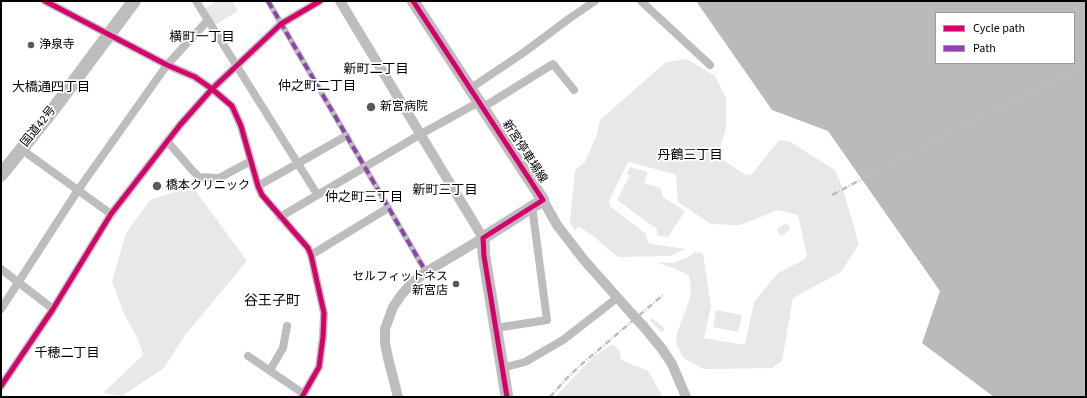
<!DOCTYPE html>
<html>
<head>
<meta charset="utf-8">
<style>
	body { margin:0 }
	#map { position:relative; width:1087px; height:398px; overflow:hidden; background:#fff; font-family:"Source Sans 3",sans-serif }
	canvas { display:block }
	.frame { position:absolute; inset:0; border:2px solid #000; pointer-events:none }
	.legend { position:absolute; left:935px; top:12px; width:140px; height:52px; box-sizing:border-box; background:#fff; border:1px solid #999; margin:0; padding:5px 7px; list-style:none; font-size:12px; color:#000 }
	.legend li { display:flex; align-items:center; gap:8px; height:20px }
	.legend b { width:20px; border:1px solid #999 }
</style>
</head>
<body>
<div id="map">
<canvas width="1087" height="398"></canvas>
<div class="frame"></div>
<ul class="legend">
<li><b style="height:5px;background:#d6006c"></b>Cycle path</li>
<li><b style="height:5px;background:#8e44ad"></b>Path</li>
</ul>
</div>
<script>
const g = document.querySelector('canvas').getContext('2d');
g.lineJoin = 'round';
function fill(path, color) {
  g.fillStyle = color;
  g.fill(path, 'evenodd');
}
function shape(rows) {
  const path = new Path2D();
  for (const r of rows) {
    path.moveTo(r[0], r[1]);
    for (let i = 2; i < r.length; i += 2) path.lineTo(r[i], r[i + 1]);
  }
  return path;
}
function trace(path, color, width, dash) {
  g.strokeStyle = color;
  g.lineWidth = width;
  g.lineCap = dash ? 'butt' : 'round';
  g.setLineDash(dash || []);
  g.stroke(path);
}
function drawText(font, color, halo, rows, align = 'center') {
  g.font = font + ' "Source Sans 3","Noto Sans JP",sans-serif';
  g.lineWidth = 3.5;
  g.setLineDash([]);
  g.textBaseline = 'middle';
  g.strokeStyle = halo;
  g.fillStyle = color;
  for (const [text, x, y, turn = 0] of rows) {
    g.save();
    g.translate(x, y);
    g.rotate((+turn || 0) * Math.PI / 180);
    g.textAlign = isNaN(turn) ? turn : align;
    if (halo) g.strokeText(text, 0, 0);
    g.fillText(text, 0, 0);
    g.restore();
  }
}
const green = shape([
	[217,1,232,1,238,11,213,26,203,10],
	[687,59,715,76,726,98,726,128,718,154,720,158,746,175,752,174,779,140,789,141,835,170,842,186,859,244,841,272,793,298,782,361,772,368,704,369,683,358,676,343,677,333,690,298,691,288,689,276,683,272,656,262,673,263,691,256,694,252,701,253,703,254,711,306,704,338,745,345,754,302,778,273,805,259,807,255,798,215,778,210,740,225,711,224,678,202,676,176,674,174,629,162,628,162,609,201,610,206,646,234,647,241,651,244,686,249,670,256,619,257,614,254,593,236,581,228,578,227,575,231,570,223,575,170,585,162,597,134,600,120,666,62],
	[630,167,648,172,644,183,660,188,663,197,685,211,668,237,657,235,657,229,617,200,630,175,627,174],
	[192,186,247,261,185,335,164,368,122,396,103,393,143,355,138,339,124,314,112,281,126,233,150,200],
	[786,223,790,226,789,230,782,236,780,235,777,231,778,228],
	[716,310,742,315,738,332,713,327],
	[652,318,664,328,664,330,662,332,650,321],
	[613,344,620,351,621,360,648,371,663,397,555,397,594,356]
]);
const water = shape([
	[696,1,1086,1,1086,397,994,397,922,343,940,291,828,131,772,110],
	[936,13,1074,13,1074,63,936,63]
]);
const pedestrian = shape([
	[268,1,426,272]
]);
const minor = shape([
	[45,1,167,65,195,77,212,89,232,106,241,126,258,186,262,195,308,248,311,255,324,313,323,337,319,367,302,397],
	[196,1,317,194],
	[641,1,710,65],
	[471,88,523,53,570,18,595,1],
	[482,108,553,64,574,90],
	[167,141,192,170,199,177,219,178,251,161],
	[21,149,111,214],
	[258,186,346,136],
	[280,217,421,134,479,102],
	[311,255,388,208],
	[1,269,53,309],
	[1,309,78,190,167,65,208,20],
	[496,328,547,320,532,206],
	[248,356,304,394],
	[502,368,525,362,563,340,617,298],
	[270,370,283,348,287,326],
	[1,386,53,309,111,214,180,125,212,89,281,24,320,1]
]);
const tertiary = shape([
	[340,1,483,238,426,272,412,283,402,294,393,307,385,329,385,343,388,358,398,397],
	[543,200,557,225,584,260,632,314],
	[644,327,662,349,672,364,686,397]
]);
const primary = shape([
	[413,1,543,200,483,238,484,256,507,397]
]);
const trunk = shape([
	[1,175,52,111,134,1]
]);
const rail = shape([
	[832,195,953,131,1086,64],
	[550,397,567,378,583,363,663,295]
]);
const tertiaryBridge = shape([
	[632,314,644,327]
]);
const quiet = shape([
	[268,1,426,272]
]);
const cycleway = shape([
	[45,1,167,65,195,77,212,89,232,106,241,126,258,186,262,195,308,248,311,255,324,313,323,337,319,367,302,397],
	[413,1,543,200,483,238,484,256,507,397],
	[1,386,53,309,111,214,180,125,212,89,281,24,320,1]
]);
const markers = [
	[31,45,4,"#595959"],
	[371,107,5,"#595959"],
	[157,186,5,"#595959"],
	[456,284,4,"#595959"]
];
const poiNames = [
	["浄泉寺",39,45],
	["新宮病院",380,107],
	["橋本クリニック",166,186],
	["セルフィットネス",448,277,"right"],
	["新宮店",448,291,"right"]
];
const streetNames = [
	["国道42号",39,127,-51],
	["新宮停車場線",524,152,57]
];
const neighbourhoodNames = [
	["横町一丁目",202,38],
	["新町二丁目",376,70],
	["仲之町二丁目",317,87],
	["大橋通四丁目",51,88],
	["丹鶴三丁目",690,156],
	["新町三丁目",445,191],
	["仲之町三丁目",364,198],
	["千穂二丁目",67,354]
];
const quarterNames = [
	["谷王子町",272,302]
];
fill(green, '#e8e8e8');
fill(water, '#bababa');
trace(primary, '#dbdbdb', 13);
trace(trunk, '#dbdbdb', 14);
trace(pedestrian, '#bdbdbd', 6);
trace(minor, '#bdbdbd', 8);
trace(tertiary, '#bdbdbd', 10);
trace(primary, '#bdbdbd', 12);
trace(trunk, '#bdbdbd', 13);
trace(rail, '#bdbdbd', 2.5, [6, 2, 1, 2]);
trace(tertiaryBridge, '#bdbdbd', 10);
trace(quiet, '#8e44ad', 4, [8, 4]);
trace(cycleway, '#d6006c', 5);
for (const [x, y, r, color] of markers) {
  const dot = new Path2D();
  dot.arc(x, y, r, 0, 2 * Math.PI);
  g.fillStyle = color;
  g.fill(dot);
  trace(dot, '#fff', 1.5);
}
drawText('12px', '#000', '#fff', poiNames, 'left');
drawText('12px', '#000', '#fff', streetNames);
drawText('13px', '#000', '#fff', neighbourhoodNames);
drawText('14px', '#000', '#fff', quarterNames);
</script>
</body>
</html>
